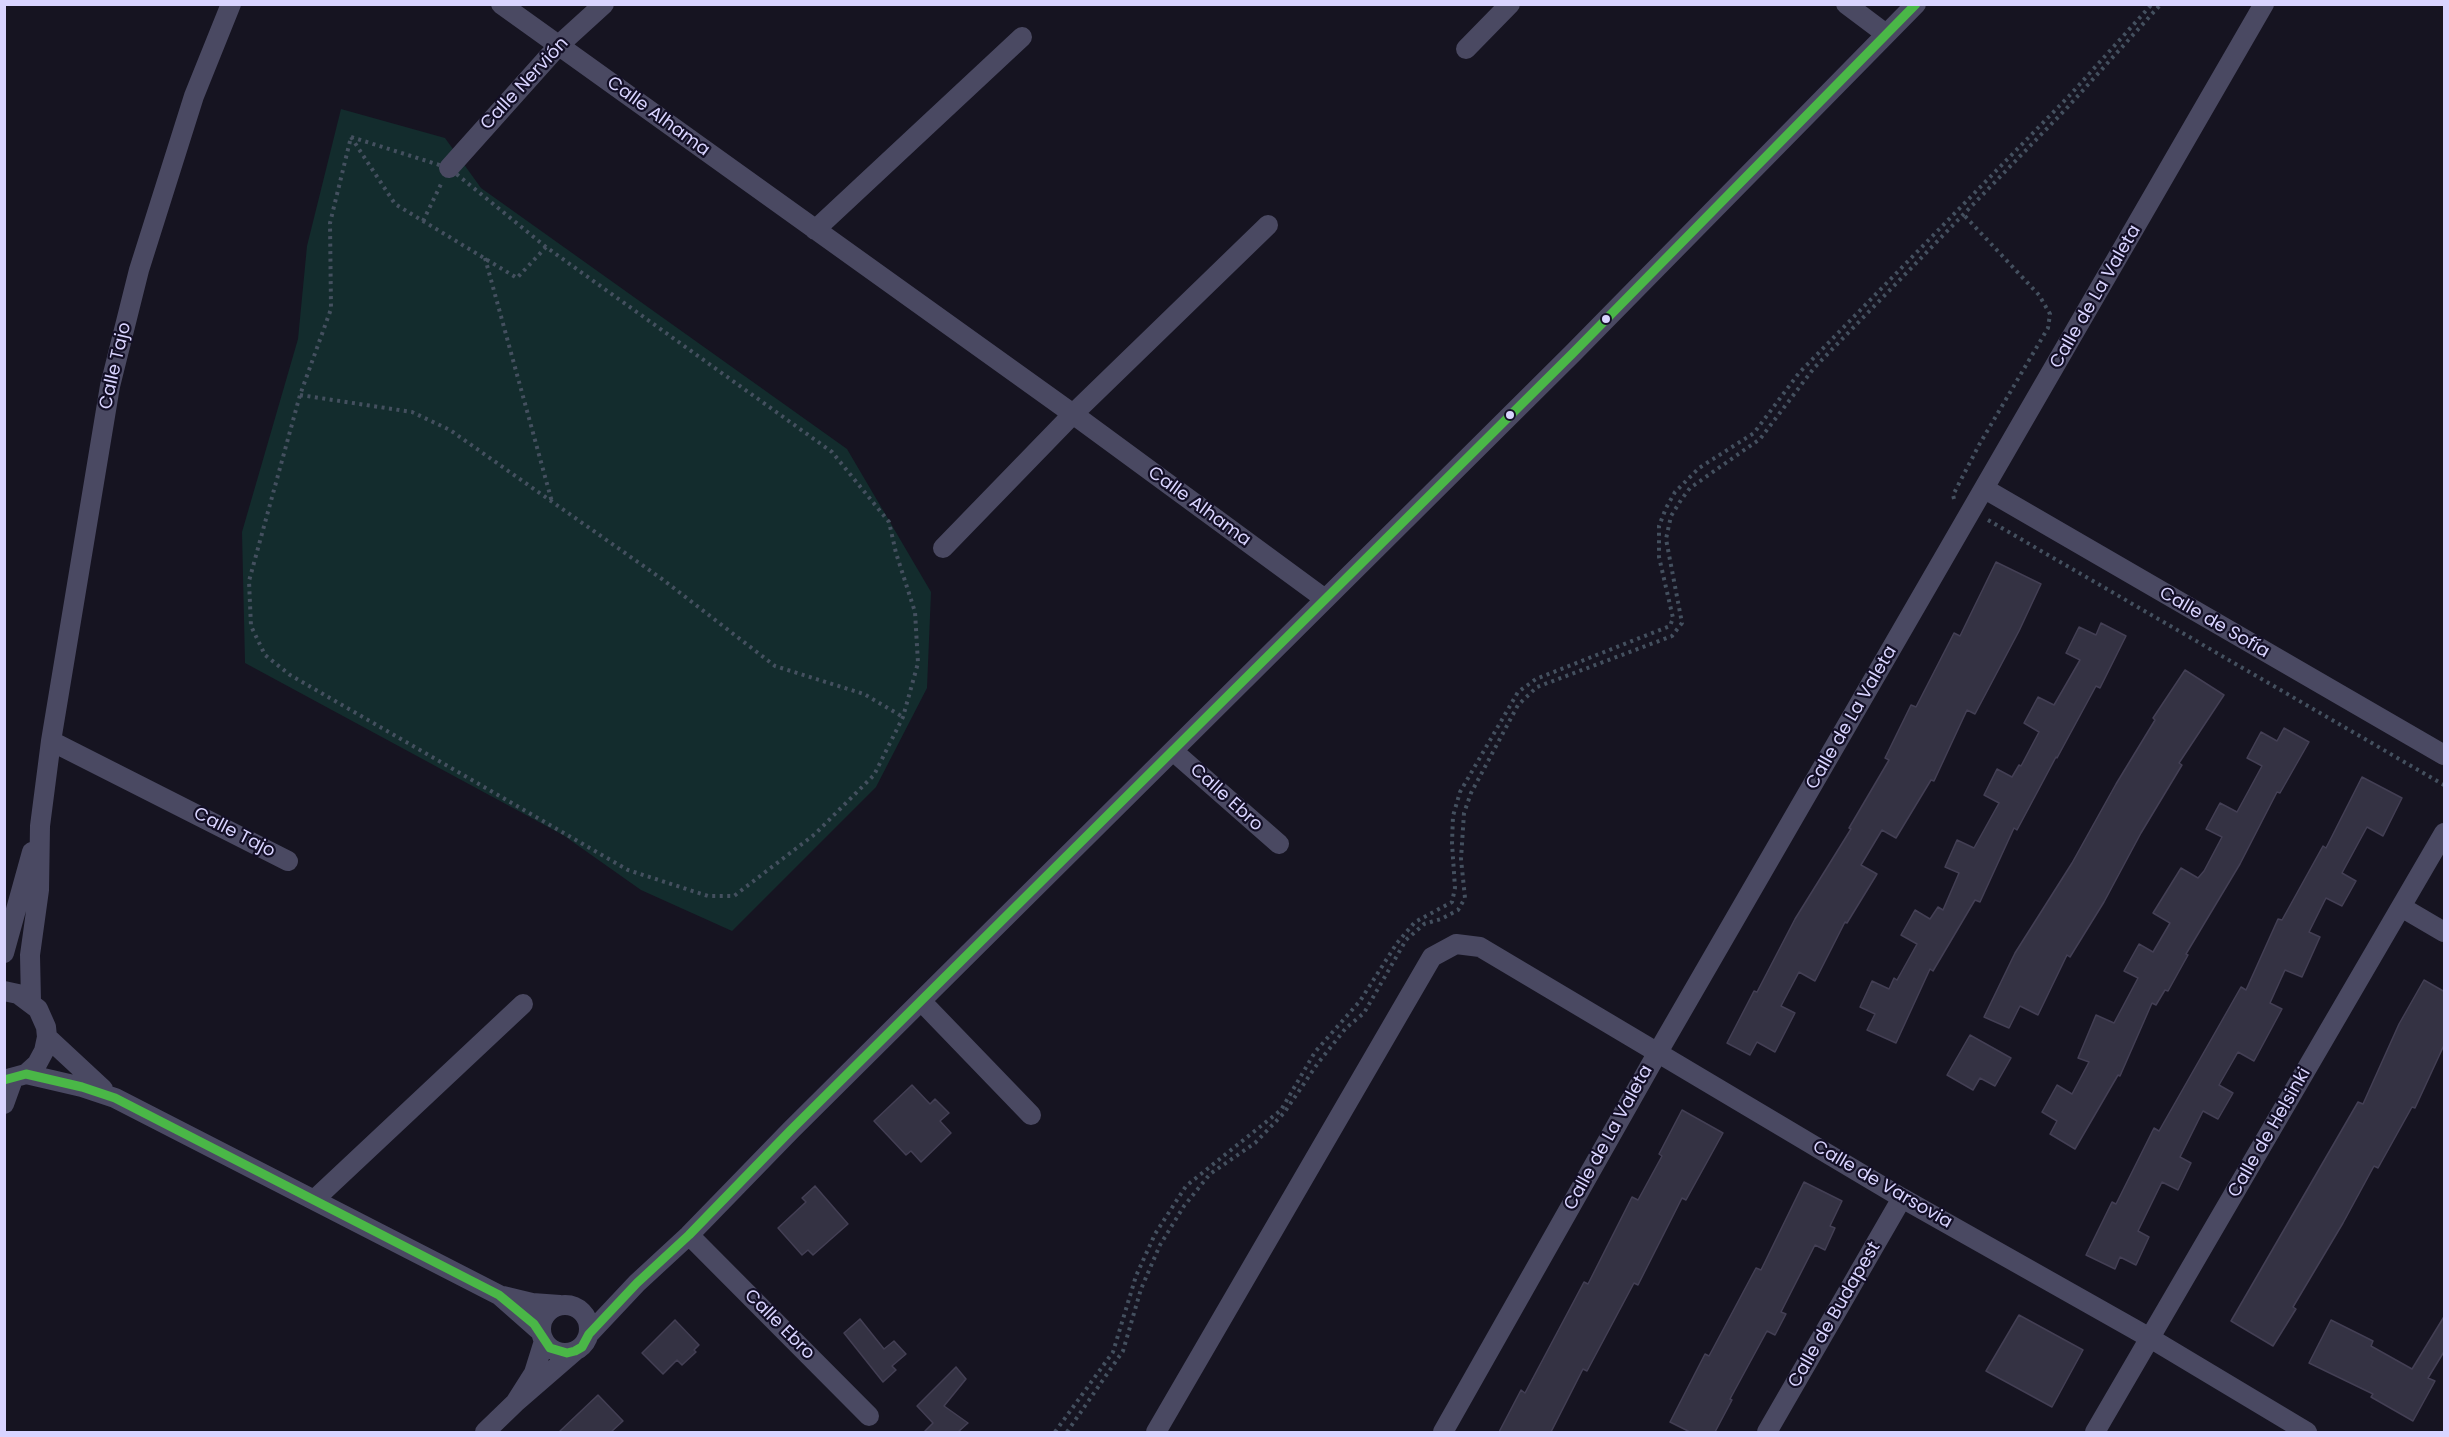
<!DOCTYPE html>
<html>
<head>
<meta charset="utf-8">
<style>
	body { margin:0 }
	#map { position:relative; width:2449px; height:1437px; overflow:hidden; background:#161421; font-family:Poppins,sans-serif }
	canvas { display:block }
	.frame { position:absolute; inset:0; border:6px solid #d9d4ff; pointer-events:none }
</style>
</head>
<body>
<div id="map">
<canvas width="2449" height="1437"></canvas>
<div class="frame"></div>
</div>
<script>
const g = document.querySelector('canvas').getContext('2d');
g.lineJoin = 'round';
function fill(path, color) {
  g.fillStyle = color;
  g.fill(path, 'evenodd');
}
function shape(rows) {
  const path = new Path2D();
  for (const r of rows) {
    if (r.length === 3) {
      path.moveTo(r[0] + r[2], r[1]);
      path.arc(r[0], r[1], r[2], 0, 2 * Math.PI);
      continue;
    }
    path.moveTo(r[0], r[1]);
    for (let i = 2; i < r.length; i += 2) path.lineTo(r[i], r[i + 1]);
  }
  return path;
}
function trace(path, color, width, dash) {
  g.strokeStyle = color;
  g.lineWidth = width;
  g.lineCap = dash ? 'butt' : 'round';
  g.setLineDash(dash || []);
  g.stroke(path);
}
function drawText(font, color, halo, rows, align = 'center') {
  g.font = font + ' Poppins,sans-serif';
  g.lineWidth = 4.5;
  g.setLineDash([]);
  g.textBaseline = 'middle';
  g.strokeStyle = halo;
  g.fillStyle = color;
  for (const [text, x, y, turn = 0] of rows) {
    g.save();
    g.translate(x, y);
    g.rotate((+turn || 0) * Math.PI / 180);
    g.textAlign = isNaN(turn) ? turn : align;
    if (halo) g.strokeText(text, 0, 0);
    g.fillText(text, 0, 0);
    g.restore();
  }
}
const green = shape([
	[341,109,445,138,481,188,847,449,931,592,927,688,876,787,732,931,641,890,563,835,245,663,242,532,298,339,307,246]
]);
const building = shape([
	[1996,562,2041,584,2019,631,1975,714,1967,710,1934,781,1931,780,1896,838,1882,830,1861,865,1877,874,1847,923,1845,922,1815,981,1799,972,1781,1006,1795,1013,1775,1052,1757,1042,1750,1055,1727,1043,1754,991,1757,992,1795,919,1851,829,1849,828,1889,760,1885,758,1911,705,1916,707,1954,633,1960,636,1996,562],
	[2101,623,2126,636,2100,688,2096,686,2057,758,2056,757,2017,830,2014,828,1980,902,1975,900,1933,971,1930,969,1896,1043,1867,1030,1875,1014,1860,1007,1872,981,1889,989,1894,978,1897,980,1917,944,1901,935,1915,910,1930,919,1938,907,1943,910,1959,873,1945,867,1957,840,1974,848,1999,803,1984,795,1997,769,2012,777,2019,765,2021,766,2039,732,2024,723,2038,697,2054,705,2080,660,2066,653,2079,627,2096,635,2101,623],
	[2185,670,2224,695,2179,763,2182,765,2141,833,2104,902,2070,957,2067,955,2038,1015,2020,1006,2009,1028,1984,1017,2015,953,2072,863,2116,784,2155,720,2153,718,2185,670],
	[2284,728,2309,742,2280,793,2277,792,2240,864,2186,954,2188,955,2168,991,2165,990,2156,1005,2152,1003,2120,1076,2118,1075,2075,1149,2050,1134,2057,1121,2042,1112,2057,1085,2072,1094,2089,1062,2078,1058,2096,1015,2114,1023,2138,978,2124,971,2139,944,2153,952,2170,923,2153,913,2181,868,2198,878,2204,871,2222,837,2206,829,2220,803,2237,812,2262,766,2247,758,2261,732,2277,741,2284,728],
	[2362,777,2402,798,2383,836,2367,827,2342,873,2356,881,2342,906,2326,898,2309,932,2320,937,2302,977,2285,970,2270,1003,2282,1009,2254,1061,2238,1052,2219,1085,2233,1093,2218,1119,2203,1111,2180,1157,2191,1163,2178,1190,2162,1182,2138,1231,2149,1237,2136,1265,2120,1257,2115,1269,2086,1255,2112,1202,2116,1204,2154,1128,2159,1131,2241,987,2246,990,2278,919,2282,920,2323,846,2326,848,2362,777],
	[2424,980,2445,992,2445,1043,2415,1108,2412,1107,2378,1168,2374,1166,2343,1223,2293,1307,2296,1309,2273,1346,2231,1321,2358,1102,2363,1104,2399,1024,2424,980],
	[1970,1035,2011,1058,1995,1086,1980,1078,1973,1090,1947,1075,1970,1035],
	[912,1085,930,1104,935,1099,949,1113,940,1121,951,1133,921,1162,911,1151,906,1155,874,1121,912,1085],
	[1682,1110,1723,1133,1686,1200,1682,1198,1638,1285,1634,1283,1587,1371,1583,1369,1551,1432,1499,1432,1521,1390,1525,1393,1584,1282,1588,1284,1632,1197,1638,1200,1662,1156,1659,1154,1682,1110],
	[1804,1182,1842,1201,1830,1226,1835,1228,1825,1250,1815,1245,1781,1312,1786,1314,1775,1335,1767,1331,1730,1399,1732,1400,1715,1432,1690,1432,1670,1422,1705,1354,1709,1356,1756,1268,1761,1270,1804,1182],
	[815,1186,848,1224,813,1255,808,1250,802,1255,778,1228,806,1202,802,1198,815,1186],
	[2019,1315,2083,1350,2052,1407,1986,1371,2019,1315],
	[2445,1315,2445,1350,2428,1378,2435,1381,2413,1421,2371,1397,2373,1394,2309,1363,2331,1320,2373,1341,2371,1346,2412,1369,2445,1315],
	[860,1319,884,1349,894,1341,906,1354,892,1366,896,1370,883,1382,844,1333,860,1319],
	[675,1320,699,1345,694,1350,696,1352,682,1365,677,1360,663,1374,642,1353,675,1320],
	[956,1367,966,1379,944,1406,968,1423,958,1432,924,1432,933,1423,917,1406,956,1367],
	[598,1395,623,1421,611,1432,559,1432,598,1395]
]);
const path = shape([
	[351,137,449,168,546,247,832,452,889,522,896,553,915,612,918,663,903,717,874,775,815,834,734,896,708,896,628,870,290,675,265,655,251,626,249,581,300,395,331,309,330,223,351,137],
	[351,137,395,204,517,278,546,247],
	[423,221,441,184],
	[485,258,552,502],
	[300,395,412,412,450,430,662,579,775,666,864,694,903,717],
	[1954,499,1953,495,1979,445,2048,328,2050,314,2039,295,1963,214],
	[1988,520,2444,785],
	[1055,1432,1113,1352,1136,1276,1155,1234,1186,1186,1281,1110,1315,1052,1360,1001,1397,943,1415,922,1452,902,1455,888,1452,843,1453,816,1460,792,1518,692,1536,679,1670,626,1673,618,1659,557,1659,526,1666,508,1675,492,1699,468,1754,433,1799,373,2070,95,2152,4],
	[1067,1432,1123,1351,1141,1289,1160,1245,1184,1206,1210,1174,1255,1143,1284,1113,1318,1063,1346,1028,1364,1013,1406,940,1424,924,1441,919,1458,910,1465,898,1461,859,1464,813,1471,793,1518,705,1537,687,1672,636,1682,623,1666,539,1671,516,1681,500,1690,488,1760,439,1814,368,2066,109,2161,4]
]);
const minor = shape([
	[501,4,1073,414,1325,599],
	[1846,4,1886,34],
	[1466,49,1510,4],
	[449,168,559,45,604,4],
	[815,230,1022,37],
	[1985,489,2444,755],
	[943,548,1073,414,1268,225],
	[51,741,288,861],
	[1173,751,1279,844],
	[2403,908,2444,932],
	[4,953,32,852],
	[4,991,18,994,38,1009,46,1027,47,1037,44,1051,37,1064,26,1074,4,1080],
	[31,1002,30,955,39,890,40,826,51,741,110,386,139,270,194,96,231,4],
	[922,1002,1031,1115],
	[47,1037,103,1089],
	[26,1074,82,1087,115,1098,499,1295,541,1332],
	[4,1104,13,1079],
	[314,1200,523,1004],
	[689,1235,869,1416],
	[503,1296,532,1303,560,1305],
	[565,1329,24],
	[589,1334,637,1283,689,1235,791,1130,1573,353,1916,4],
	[544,1341,534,1373,515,1403,575,1351],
	[485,1432,515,1403],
	[1156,1432,1432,957,1456,944,1480,947,1902,1198,2150,1338,2307,1432],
	[1443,1432,1658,1052,2264,4],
	[1767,1432,1902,1198],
	[2095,1432,2444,833]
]);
const bus1 = shape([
	[4,1080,26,1074,82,1087,115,1098,499,1295,534,1324,550,1348,567,1353,575,1351,582,1347,589,1334,637,1283,689,1235,791,1130,1573,353,1916,4]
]);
const markers = [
	[1606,319,5,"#d9d4ff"],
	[1510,415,5,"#d9d4ff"]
];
const streetNames = [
	["Calle Nervión",525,84,-47],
	["Calle Alhama",658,117,36],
	["Calle de La Valeta",2096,297,-60],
	["Calle Tajo",116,366,-77],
	["Calle Alhama",1199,507,36],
	["Calle de Sofía",2214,623,30],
	["Calle de La Valeta",1852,718,-60],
	["Calle Ebro",1226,798,42],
	["Calle Tajo",234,833,27],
	["Calle de Helsinki",2270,1133,-60],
	["Calle de La Valeta",1609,1138,-61],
	["Calle de Varsovia",1882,1185,30],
	["Calle de Budapest",1835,1315,-60],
	["Calle Ebro",779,1325,45]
];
fill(green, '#132c2d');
fill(building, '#343243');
trace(building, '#433f54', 1.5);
trace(path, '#44505f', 4, [3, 4.5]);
trace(minor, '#4a4962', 20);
trace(bus1, '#4ab747', 9);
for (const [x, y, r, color] of markers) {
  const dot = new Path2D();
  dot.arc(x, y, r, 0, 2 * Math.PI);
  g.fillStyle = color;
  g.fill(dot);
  trace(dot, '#130f26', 2);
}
drawText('18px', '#d9d4ff', '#130f26', streetNames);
</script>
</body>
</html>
